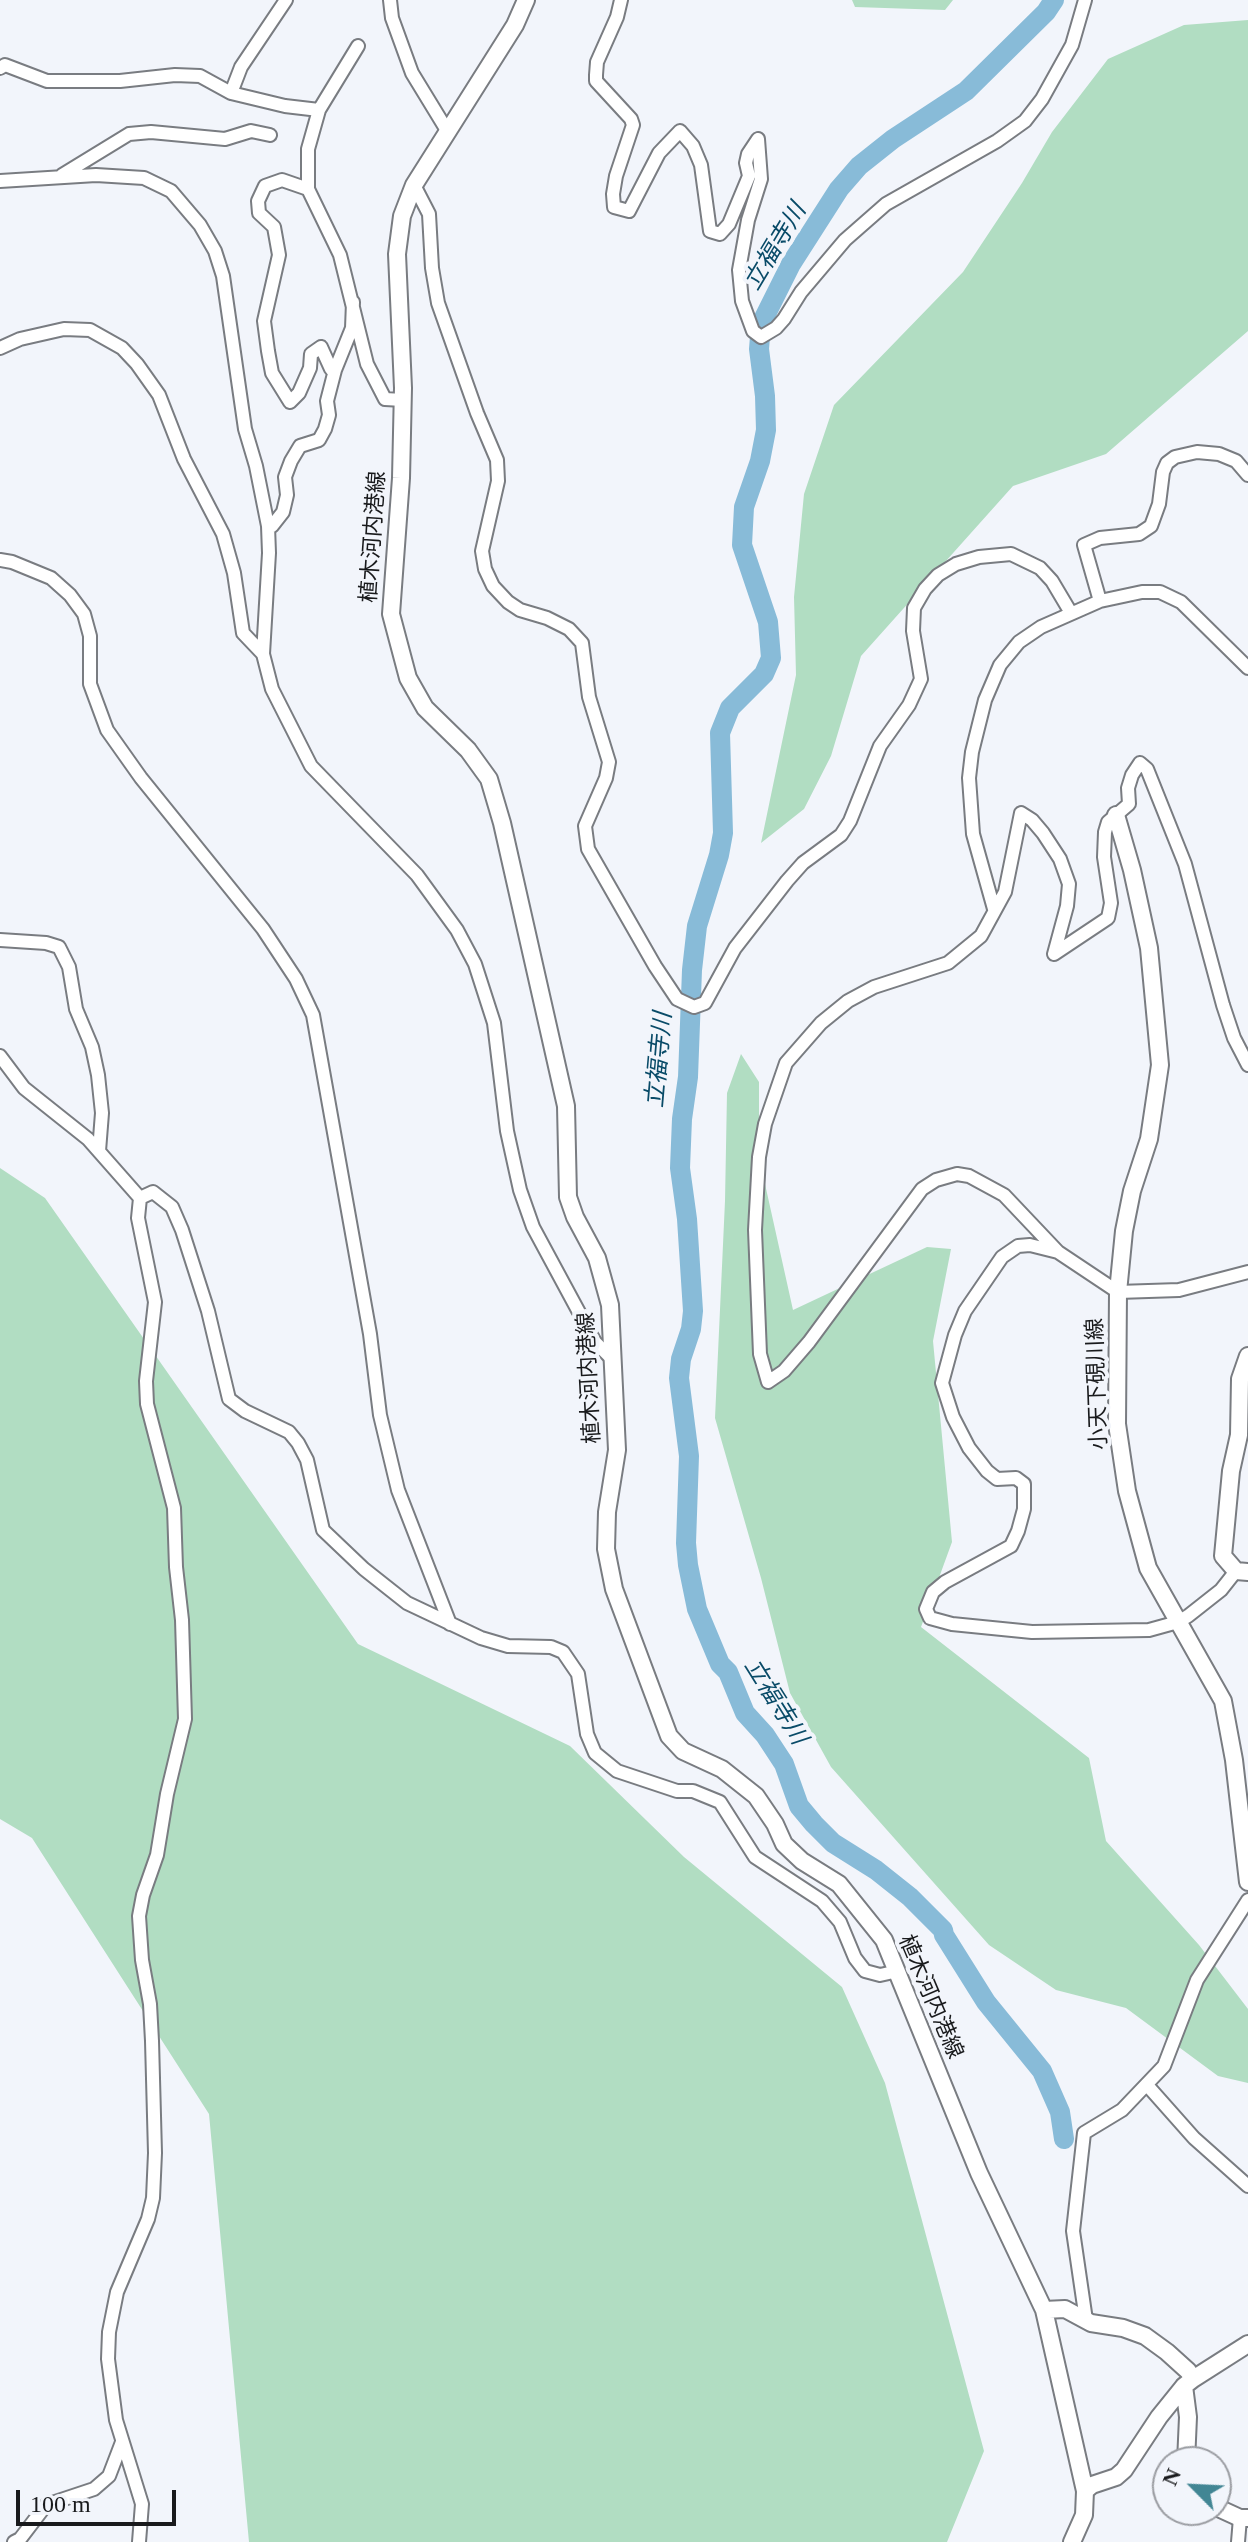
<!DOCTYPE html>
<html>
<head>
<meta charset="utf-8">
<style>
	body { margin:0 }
	#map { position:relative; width:1248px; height:2542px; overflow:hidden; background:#f2f5fb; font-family:"Times New Roman",serif }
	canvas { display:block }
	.north { position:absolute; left:1152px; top:2446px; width:80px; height:80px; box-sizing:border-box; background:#f2f5fb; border:2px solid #9b9da2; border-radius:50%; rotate:294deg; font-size:22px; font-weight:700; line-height:32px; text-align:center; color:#191a1c }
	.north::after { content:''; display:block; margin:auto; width:28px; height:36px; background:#428694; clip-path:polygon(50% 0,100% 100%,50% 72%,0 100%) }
	.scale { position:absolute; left:16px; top:2490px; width:160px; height:36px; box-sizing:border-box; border:4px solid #191a1c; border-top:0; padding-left:10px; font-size:24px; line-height:28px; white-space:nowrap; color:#191a1c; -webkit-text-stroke:6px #f2f5fb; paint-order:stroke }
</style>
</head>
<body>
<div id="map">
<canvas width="1248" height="2542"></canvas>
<div class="north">N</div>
<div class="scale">100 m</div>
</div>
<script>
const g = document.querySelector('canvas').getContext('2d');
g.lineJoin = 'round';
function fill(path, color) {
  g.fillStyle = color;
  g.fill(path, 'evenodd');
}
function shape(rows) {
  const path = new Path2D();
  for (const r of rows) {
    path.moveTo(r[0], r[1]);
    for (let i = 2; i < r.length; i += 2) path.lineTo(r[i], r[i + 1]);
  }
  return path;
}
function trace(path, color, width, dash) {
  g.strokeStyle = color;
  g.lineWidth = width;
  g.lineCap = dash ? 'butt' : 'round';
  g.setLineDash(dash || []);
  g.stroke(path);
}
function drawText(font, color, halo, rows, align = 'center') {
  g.font = font + ' "Times New Roman","Noto Sans JP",serif';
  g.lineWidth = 8;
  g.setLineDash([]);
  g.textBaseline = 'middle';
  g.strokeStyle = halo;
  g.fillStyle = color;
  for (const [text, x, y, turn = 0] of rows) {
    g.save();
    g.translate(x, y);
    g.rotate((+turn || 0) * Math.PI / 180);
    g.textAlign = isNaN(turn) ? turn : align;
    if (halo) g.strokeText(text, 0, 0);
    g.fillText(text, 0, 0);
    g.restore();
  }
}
const green = shape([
	[852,0,953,0,945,10,855,7],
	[1248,20,1248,331,1106,454,1013,486,861,656,831,756,804,809,761,843,796,675,794,597,804,494,834,405,963,272,1022,183,1052,132,1108,59,1184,25],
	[741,1054,759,1082,759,1157,793,1310,927,1247,951,1249,933,1341,952,1542,921,1627,1089,1758,1106,1841,1199,1945,1248,2009,1248,2083,1218,2076,1126,2008,1056,1990,989,1945,831,1767,790,1693,761,1578,715,1418,725,1201,727,1093],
	[0,1168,45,1198,358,1644,570,1746,684,1857,842,1987,885,2083,984,2451,947,2542,249,2542,209,2114,32,1838,0,1819]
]);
const river = shape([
	[1054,0,1046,12,966,91,893,139,859,166,839,189,791,264,761,324,759,349,765,396,766,430,760,461,744,507,742,545,768,622,771,658,764,674,730,708,720,733,723,833,719,855,697,926,692,970,688,1077,682,1119,680,1168,687,1219,693,1311,691,1329,681,1359,679,1378,689,1456,686,1543,688,1565,697,1609,720,1664,728,1672,745,1713,765,1735,784,1764,799,1806,814,1824,833,1843,876,1870,910,1897,943,1930,944,1935,986,2002,1042,2071,1060,2112,1064,2139]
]);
const street = shape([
	[390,0,392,18,412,73,448,132],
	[621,0,617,17,597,62,596,75,596,81,631,119,633,125,616,176,613,194,614,207,629,211,659,153,680,131,693,146,701,165,710,231,720,234,729,224,749,176,746,163,748,154,758,139,761,179,748,220,739,270,742,301,753,331,761,337,776,328,784,319,801,292,845,240,886,204,997,141,1025,121,1042,99,1072,45,1085,0],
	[358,46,319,110,308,149,308,189,340,255,367,364,385,399,403,400],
	[0,68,5,65,47,81,120,81,175,75,200,76,231,93,285,106,319,110],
	[231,93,241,67,286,0],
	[62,175,129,134,151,132,225,139,251,131,270,135],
	[0,181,96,175,144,178,171,191,200,225,215,251,223,276,245,429,256,466,268,526,269,553,263,654,272,689,311,766,417,875,457,930,475,964,494,1023,507,1131,520,1190,533,1227,595,1342,612,1359],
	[414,185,429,214,432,268,438,303,477,413,497,460,498,481,482,551,485,569,493,586,508,602,520,610,547,618,569,629,582,643,589,697,609,762,606,778,585,826,588,849,655,966,677,999,694,1007,705,1003,735,948,787,881,803,863,841,835,850,821,880,746,909,705,921,679,913,631,914,608,925,589,938,575,956,564,979,557,1011,554,1040,568,1052,581,1071,613],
	[308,189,282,180,265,186,258,201,259,213,274,227,279,255,264,321,268,351,272,373,290,402,299,393,310,368,311,354,321,347,331,369,335,370,352,328,353,302],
	[0,348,20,339,64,329,90,330,122,348,137,364,159,395,184,459,223,534,234,573,243,633,263,654],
	[268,526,272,526,283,512,287,495,285,477,291,461,300,446,319,440,325,429,329,415,327,401,335,370],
	[0,560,12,562,51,578,70,595,84,614,90,636,90,684,107,730,141,778,263,929,296,979,313,1015,370,1334,380,1415,398,1490,450,1624],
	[1100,601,1084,545,1100,538,1139,534,1151,526,1159,504,1163,472,1167,463,1175,457,1197,452,1219,454,1236,461,1248,475],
	[994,909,973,834,969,778,972,752,985,700,1000,665,1019,642,1041,627,1100,601,1142,592,1160,592,1181,602,1248,668],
	[0,940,46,943,59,947,69,967,76,1009,92,1047,98,1075,102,1113,99,1151],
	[0,1056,24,1088,88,1139,140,1198,138,1218,155,1302,146,1381,147,1404,174,1508,176,1567,182,1620,185,1719,167,1794,157,1855,143,1895,139,1916,142,1960,150,2004,152,2041,155,2153,153,2198,148,2219,117,2292,109,2332,108,2359,116,2420,142,2504,139,2542],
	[1248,1065,1234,1038,1223,1005,1185,864,1147,769,1140,763,1132,775,1128,788,1129,804,1108,822,1105,832,1104,857,1111,903,1108,918,1054,954,1067,906,1069,884,1060,859,1043,833,1032,820,1021,813,1005,892,981,936,948,963,874,987,848,1001,821,1023,786,1063,765,1124,759,1157,755,1230,760,1354,768,1382,784,1371,809,1342,922,1189,936,1180,957,1174,969,1176,1004,1195,1058,1252,1118,1292,1179,1290,1248,1272],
	[140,1198,153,1192,172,1207,182,1230,208,1311,229,1399,245,1411,289,1432,298,1443,307,1460,323,1530,364,1569,407,1603,481,1638,508,1646,551,1647,563,1652,578,1674,587,1734,595,1753,617,1771,677,1791,693,1791,720,1802,755,1857,822,1901,840,1922,855,1958,865,1971,880,1975,898,1971],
	[1058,1252,1030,1245,1018,1246,1002,1257,965,1311,955,1335,942,1383,953,1417,969,1448,987,1471,997,1479,1016,1478,1024,1484,1024,1509,1018,1531,1011,1546,945,1582,933,1592,926,1609,930,1618,952,1624,1032,1632,1149,1630,1178,1622,1188,1616,1221,1590,1236,1571],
	[1147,2085,1194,2138,1248,2186],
	[1086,2320,1073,2231,1084,2133,1122,2110,1164,2066,1197,1980,1248,1900],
	[14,2542,20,2539,46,2505,94,2489,109,2476,122,2442],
	[1238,2542,1240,2518]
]);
const secondary = shape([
	[526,0,515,25,414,185,402,216,397,254,403,388,401,478,391,614,408,678,425,708,468,750,489,779,502,823,566,1106,568,1197,575,1217,597,1258,610,1305,617,1450,607,1512,606,1549,614,1589,669,1736,683,1751,722,1769,756,1796,775,1824,784,1844,802,1861,839,1884,884,1940,979,2173,1044,2310,1085,2491,1084,2515,1072,2542],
	[1116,815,1132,870,1149,948,1160,1065,1149,1139,1132,1191,1124,1231,1118,1292,1117,1424,1127,1491,1148,1568,1223,1701,1234,1760,1248,1882],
	[1248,1356,1240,1379,1239,1435,1231,1471,1223,1556,1236,1571,1248,1572],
	[1044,2310,1065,2309,1091,2323,1123,2328,1145,2336,1167,2352,1188,2371,1193,2379,1184,2386,1188,2417,1186,2462],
	[1193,2379,1248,2344],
	[1085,2491,1092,2485,1116,2477,1124,2470,1159,2417,1184,2386],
	[1216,2507,1240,2518,1248,2518]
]);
const streetNames = [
	["植木河内港線",374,537,-86],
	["植木河内港線",590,1378,-93],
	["小天下硯川線",1098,1384,-92],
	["植木河内港線",930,1997,67]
];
const waterNames = [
	["立福寺川",776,247,-59],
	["立福寺川",660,1060,-85],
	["立福寺川",775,1702,58]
];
fill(green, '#b1ddc2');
trace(river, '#88bbd8', 20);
trace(street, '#797c81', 16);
trace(secondary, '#797c81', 20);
trace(street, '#fff', 12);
trace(secondary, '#fff', 16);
drawText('22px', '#191a1c', '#f2f5fb', streetNames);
drawText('italic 24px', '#094b68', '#f2f5fb', waterNames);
</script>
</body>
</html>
